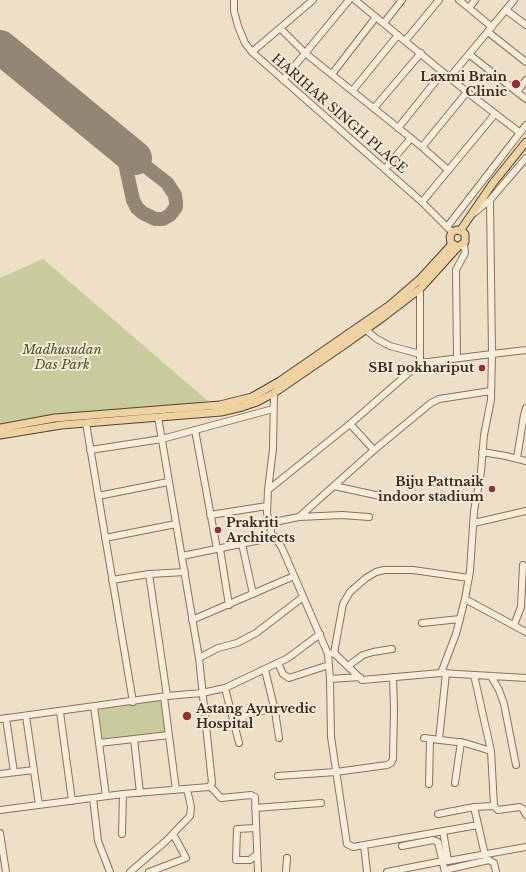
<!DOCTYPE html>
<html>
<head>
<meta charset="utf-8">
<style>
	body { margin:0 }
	canvas { display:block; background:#ede0c7 }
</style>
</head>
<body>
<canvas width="526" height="872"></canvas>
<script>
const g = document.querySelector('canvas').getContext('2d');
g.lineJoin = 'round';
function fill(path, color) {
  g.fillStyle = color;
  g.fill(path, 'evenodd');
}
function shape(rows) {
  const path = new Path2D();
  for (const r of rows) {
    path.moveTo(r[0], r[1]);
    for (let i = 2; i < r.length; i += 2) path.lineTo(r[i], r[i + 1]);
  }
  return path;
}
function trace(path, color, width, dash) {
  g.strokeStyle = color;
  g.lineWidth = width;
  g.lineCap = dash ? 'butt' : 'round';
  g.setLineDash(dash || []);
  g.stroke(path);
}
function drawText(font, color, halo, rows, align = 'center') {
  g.font = font + ' "Libre Baskerville",serif';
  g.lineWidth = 4;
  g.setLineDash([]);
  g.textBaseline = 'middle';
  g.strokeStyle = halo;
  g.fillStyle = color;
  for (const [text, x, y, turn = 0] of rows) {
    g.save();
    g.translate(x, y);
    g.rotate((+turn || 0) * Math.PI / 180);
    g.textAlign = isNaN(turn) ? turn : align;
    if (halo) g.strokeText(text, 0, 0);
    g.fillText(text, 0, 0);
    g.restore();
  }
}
const green = shape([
	[43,259,208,401,0,429,0,278],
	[164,697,168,734,100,741,95,707]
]);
const taxiway = shape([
	[101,130,123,154,133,200,137,208,143,213,155,219,163,219,170,215,176,207,176,202,175,195,167,183,135,158]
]);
const runway = shape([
	[0,47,135,158]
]);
const minor = shape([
	[234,0,234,11,238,26,245,43,252,52,422,202,452,232],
	[355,0,467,92,519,132],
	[459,0,492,27],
	[469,8,475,0],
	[506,10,526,25],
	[384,23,402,0],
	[281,29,305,53,422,147,448,170],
	[488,32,526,62],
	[405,41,439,0],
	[252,52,313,0],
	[470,55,526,99],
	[332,74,376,17],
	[450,77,514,0],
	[283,80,349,0],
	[353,90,398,35],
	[517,92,526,80],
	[374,108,421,53],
	[398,128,443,72],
	[422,147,467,92],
	[385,169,411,138],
	[490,200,526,158],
	[422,202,495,114],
	[447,227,526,125],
	[366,330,377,339,390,346,420,354],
	[457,357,456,270,465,253,464,244],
	[420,363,492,354,490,200,474,213],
	[274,393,273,449,268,490,267,513,272,536,275,537,282,548,328,654,334,653,362,680,441,673,526,678],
	[86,423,133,702],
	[350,424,374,450],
	[195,430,217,549],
	[90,450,162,439,273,409],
	[482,452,506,456,526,461],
	[517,458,524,415,526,408],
	[334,486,380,496],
	[268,490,350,424,420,363,420,289],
	[98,496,168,482],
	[210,515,267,506],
	[299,517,374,450,431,403,439,399,491,391],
	[269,523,299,517,342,515,369,517],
	[474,523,526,511],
	[105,538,176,524],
	[242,544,253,594],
	[220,549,229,605],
	[182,556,275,537],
	[149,574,167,696],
	[112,580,149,574,185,572],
	[465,599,526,632],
	[192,620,294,576],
	[422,623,460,619],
	[514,625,521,607,523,565],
	[334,653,343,604,350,592,366,578,376,572,384,570,413,570,469,578],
	[328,654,330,679,331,737,347,844,353,847,478,825],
	[199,658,218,648,237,643,256,633,303,597],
	[278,663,283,674,289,678,329,665],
	[348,666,363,655,373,652,392,649],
	[265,670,275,711,279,738],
	[441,673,456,634,465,599,470,571,474,511,481,472,484,435,491,400,492,354,526,350],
	[474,675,491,751,494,806,498,810,520,807,523,809,526,815],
	[491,676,499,690,504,704,516,765],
	[330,679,360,677],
	[225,688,239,743],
	[164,697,176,790],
	[94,707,99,743,169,735],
	[60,712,72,801],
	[26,716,39,805],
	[6,718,14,772],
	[0,719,167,696,202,693,225,688,288,658,320,634],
	[233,719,274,708],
	[424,738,465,743,491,751],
	[134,739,140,793],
	[439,740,446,673],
	[99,743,106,796],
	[0,774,34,770],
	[278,776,336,772,387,765,391,763,393,759,394,710,393,677],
	[455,783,461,742],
	[429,784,430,739],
	[210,786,221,798,251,795,255,797,258,872],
	[93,798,98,841,110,872],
	[474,807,485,855],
	[255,808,321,803],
	[0,810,123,794,209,787,212,783,199,658,158,417],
	[438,814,474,807,494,806],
	[256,828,237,829,236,860,250,860,257,854],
	[443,831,448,861,526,847],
	[0,833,6,872],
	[122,834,123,794],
	[364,845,367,872],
	[402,846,433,840,438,842,445,872],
	[445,870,489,860,494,863,496,872],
	[130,872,166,841,190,816,191,807,187,789],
	[149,872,186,858,173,834],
	[286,872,287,858],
	[387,872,443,861]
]);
const major = shape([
	[460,231,493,183,526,142],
	[0,428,55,418,220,405,252,397,280,381,390,305,420,279,452,244],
	[0,435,61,425,221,412,242,407,257,402,274,393,344,345,382,318,420,289,458,247,465,242,465,234,463,232,457,230,452,232,450,237,451,243,458,247]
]);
const markers = [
	[516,84,5,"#952f35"],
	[482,368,4,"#952f35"],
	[492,489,4,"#952f35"],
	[218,530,4,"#952f35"],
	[187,716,5,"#952f35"]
];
const poiNames = [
	["Laxmi Brain",507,77],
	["Clinic",507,92],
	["SBI pokhariput",474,368],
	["Biju Pattnaik",484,482],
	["indoor stadium",484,497],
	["Prakriti",226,523,"left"],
	["Architects",226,538,"left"],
	["Astang Ayurvedic",196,709,"left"],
	["Hospital",196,724,"left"]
];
const streetNames = [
	["HARIHAR SINGH PLACE",339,114,41]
];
const parkNames = [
	["Madhusudan",62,350],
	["Das Park",62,365]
];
fill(green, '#c8cb9b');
trace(taxiway, '#938674', 14);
trace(runway, '#938674', 34);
trace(minor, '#88725d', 8);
trace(major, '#564031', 9);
trace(minor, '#f8edda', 6);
trace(major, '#eed2a1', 7);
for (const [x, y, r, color] of markers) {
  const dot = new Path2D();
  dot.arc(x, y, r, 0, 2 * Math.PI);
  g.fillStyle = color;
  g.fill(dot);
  trace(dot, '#f4ead6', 1.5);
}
drawText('bold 13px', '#392b20', '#f4ead6', poiNames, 'right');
drawText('13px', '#392b20', '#f4ead6', streetNames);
drawText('italic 13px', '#4b5428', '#f4ead6', parkNames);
</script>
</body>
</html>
